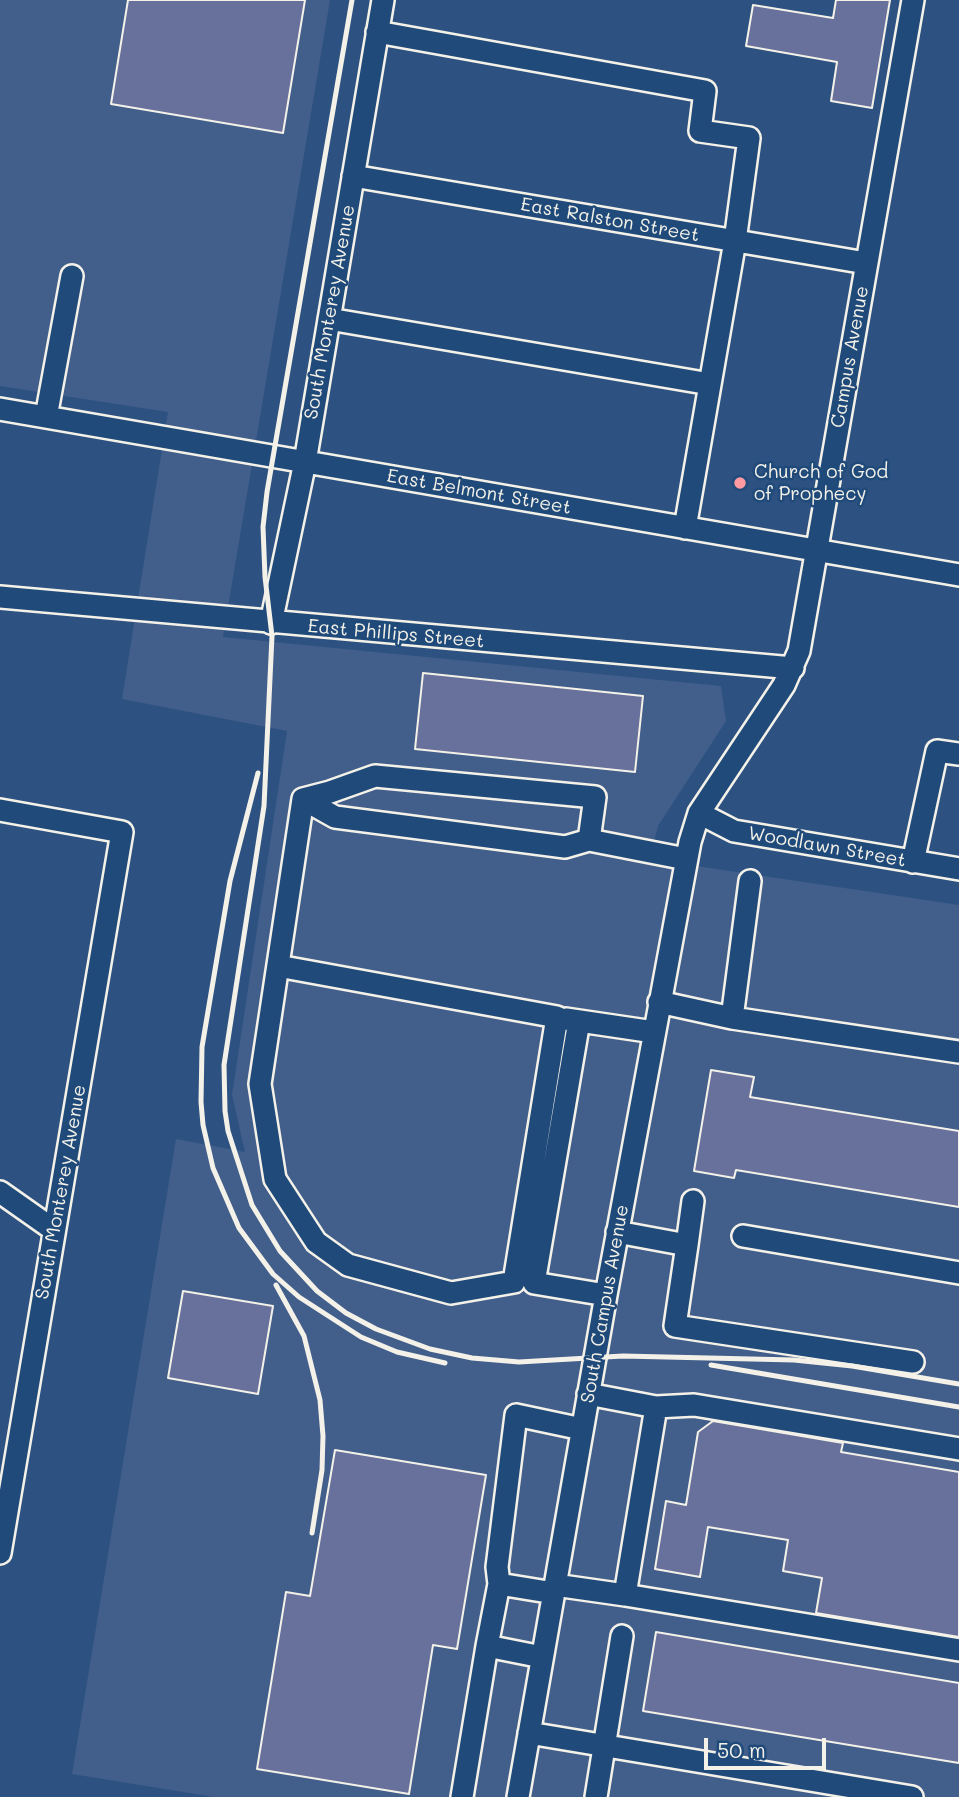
<!DOCTYPE html>
<html>
<head>
<meta charset="utf-8">
<style>
	body { margin:0 }
	#map { position:relative; width:959px; height:1797px; overflow:hidden; background:#2d5281; font-family:Mali,sans-serif }
	canvas { display:block }
	.scale { position:absolute; left:704px; top:1738px; width:122px; height:32px; box-sizing:border-box; border:4px solid #f4f1e8; border-top:0; padding-left:9px; font-size:21px; line-height:24px; white-space:nowrap; color:#f4f1e8; -webkit-text-stroke:5px #1f4a7a; paint-order:stroke }
</style>
</head>
<body>
<div id="map">
<canvas width="959" height="1797"></canvas>
<div class="scale">50 m</div>
</div>
<script>
const g = document.querySelector('canvas').getContext('2d');
g.lineJoin = 'round';
function fill(path, color) {
  g.fillStyle = color;
  g.fill(path, 'evenodd');
}
function shape(rows) {
  const path = new Path2D();
  for (const r of rows) {
    path.moveTo(r[0], r[1]);
    for (let i = 2; i < r.length; i += 2) path.lineTo(r[i], r[i + 1]);
  }
  return path;
}
function trace(path, color, width, dash) {
  g.strokeStyle = color;
  g.lineWidth = width;
  g.lineCap = dash ? 'butt' : 'round';
  g.setLineDash(dash || []);
  g.stroke(path);
}
function drawText(font, color, halo, rows, align = 'center') {
  g.font = font + ' Mali,sans-serif';
  g.lineWidth = 5;
  g.setLineDash([]);
  g.textBaseline = 'middle';
  g.strokeStyle = halo;
  g.fillStyle = color;
  for (const [text, x, y, turn = 0] of rows) {
    g.save();
    g.translate(x, y);
    g.rotate((+turn || 0) * Math.PI / 180);
    g.textAlign = isNaN(turn) ? turn : align;
    if (halo) g.strokeText(text, 0, 0);
    g.fillText(text, 0, 0);
    g.restore();
  }
}
const built = shape([
	[0,0,330,0,223,637,721,686,726,721,658,826,649,859,959,905,959,1797,214,1797,72,1774,176,1139,245,1152,232,1095,287,731,122,699,168,412,0,386]
]);
const building = shape([
	[128,0,305,0,283,133,111,104,128,0],
	[836,0,890,0,872,108,831,101,837,62,746,46,753,5,833,18,836,0],
	[423,673,643,696,635,772,415,749,423,673],
	[711,1070,754,1077,750,1097,959,1131,959,1207,736,1170,734,1178,694,1171,711,1070],
	[183,1291,273,1306,258,1394,168,1378,183,1291],
	[713,1421,843,1443,841,1452,959,1472,959,1637,816,1613,822,1578,783,1571,788,1540,708,1527,700,1577,655,1569,666,1501,686,1505,698,1432,713,1421],
	[335,1450,486,1475,457,1649,433,1645,409,1794,257,1769,286,1592,310,1596,335,1450],
	[656,1632,959,1683,959,1763,643,1711,656,1632]
]);
const minor = shape([
	[377,32,705,91,700,131,749,138,735,241,685,528],
	[353,176,866,263],
	[329,319,710,384],
	[0,409,959,575],
	[46,417,72,276],
	[0,597,793,668],
	[271,623,305,462,383,0],
	[303,799,335,817,565,847,589,840],
	[0,810,122,832,0,1553],
	[699,813,734,831,959,869],
	[913,862,937,751,959,754],
	[278,966,557,1017,514,1282,451,1293,348,1265,316,1242,275,1179,260,1084,303,799,330,792,375,776,595,797,589,840,686,859],
	[659,1002,732,1018,750,881],
	[732,1018,959,1052],
	[566,1019,654,1032],
	[579,1021,534,1283,606,1295],
	[0,1192,54,1230],
	[617,1232,687,1245,693,1201],
	[743,1236,959,1273],
	[687,1245,675,1326,913,1362],
	[588,1394,656,1407,694,1405,959,1449],
	[656,1407,625,1595,959,1650],
	[499,1584,487,1646,542,1657],
	[555,1585,625,1595],
	[554,1593,499,1584,497,1567,516,1415,582,1429],
	[529,1733,912,1797],
	[462,1797,487,1646],
	[518,1797,606,1295,690,842,699,813,784,685,799,651,913,0],
	[596,1797,622,1636]
]);
const rail = shape([
	[352,0,267,492,263,527,265,577,272,636,264,806,224,1065,225,1111,228,1131,252,1205,280,1251,317,1291,346,1313,376,1329,430,1349,472,1358,519,1362,623,1356,794,1360,852,1366,959,1384],
	[258,773,230,881,202,1047,201,1102,203,1125,213,1168,239,1228,273,1274,299,1297,361,1337,397,1352,445,1363],
	[276,1285,304,1336,320,1400,323,1436,322,1470,312,1533],
	[711,1365,959,1407]
]);
const markers = [
	[740,483,7,"#ff9aa2"]
];
const streetNames = [
	["East Ralston Street",610,220,10],
	["South Monterey Avenue",330,312,-80],
	["Campus Avenue",850,357,-80],
	["East Belmont Street",479,492,10],
	["East Phillips Street",396,634,5],
	["Woodlawn Street",827,847,10],
	["South Monterey Avenue",61,1192,-80],
	["South Campus Avenue",605,1304,-80]
];
const poiNames = [
	["Church of God",754,472],
	["of Prophecy",754,494]
];
fill(built, '#425e8b');
fill(building, '#67719b');
trace(building, '#f4f1e8', 2);
trace(minor, '#f4f1e8', 26);
trace(minor, '#1f4a7a', 21);
trace(rail, '#f4f1e8', 5);
for (const [x, y, r, color] of markers) {
  const dot = new Path2D();
  dot.arc(x, y, r, 0, 2 * Math.PI);
  g.fillStyle = color;
  g.fill(dot);
  trace(dot, '#1f4a7a', 2.5);
}
drawText('19px', '#f4f1e8', '#1f4a7a', streetNames);
drawText('19px', '#f4f1e8', '#1f4a7a', poiNames, 'left');
</script>
</body>
</html>
